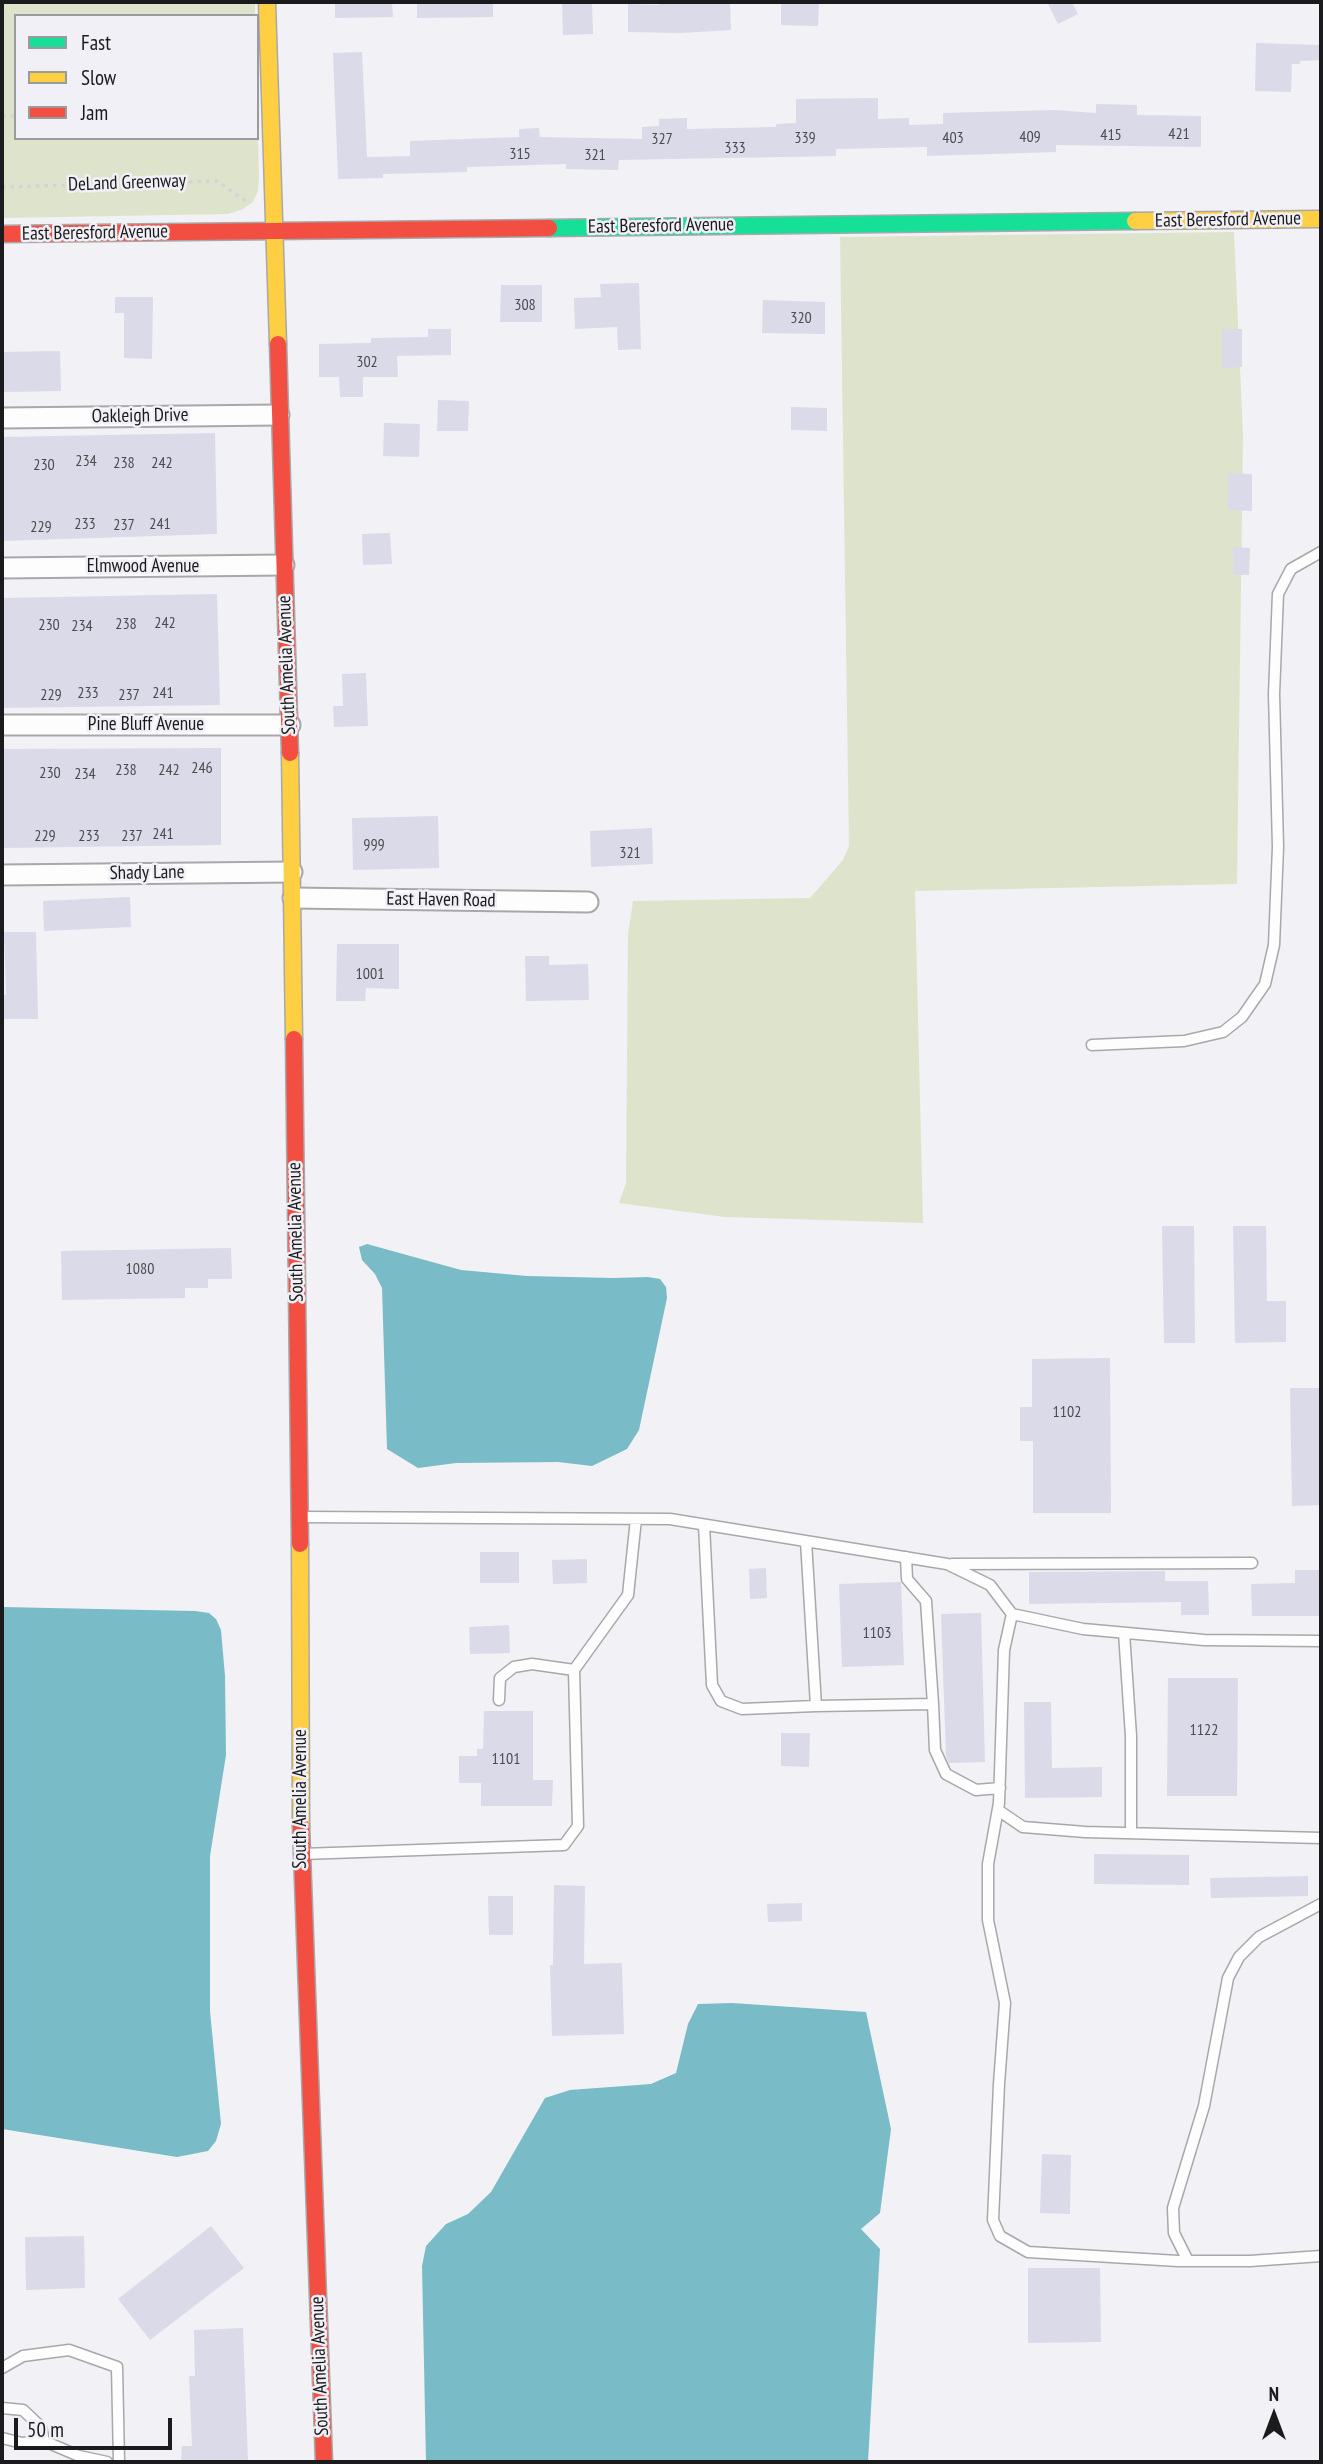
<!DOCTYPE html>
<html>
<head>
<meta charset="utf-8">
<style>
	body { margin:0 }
	#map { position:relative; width:1323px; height:2464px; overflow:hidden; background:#f2f1f5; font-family:"PT Sans Narrow",sans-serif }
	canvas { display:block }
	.frame { position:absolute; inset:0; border:4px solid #1b1b1d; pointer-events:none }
	.legend { position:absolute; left:14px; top:14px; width:245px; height:126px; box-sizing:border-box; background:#f1f0f6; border:2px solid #9b9b9f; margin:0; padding:9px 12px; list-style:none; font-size:21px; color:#1b1b1d }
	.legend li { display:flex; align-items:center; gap:14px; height:35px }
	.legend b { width:35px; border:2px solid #9b9b9f }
	.north { position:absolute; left:1239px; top:2380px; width:70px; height:70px; -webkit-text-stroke:5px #f1f0f6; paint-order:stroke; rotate:0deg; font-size:19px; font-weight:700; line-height:28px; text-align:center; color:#1b1b1d }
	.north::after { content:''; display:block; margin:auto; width:24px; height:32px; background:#1b1b1d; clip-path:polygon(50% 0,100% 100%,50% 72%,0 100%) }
	.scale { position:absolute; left:14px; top:2418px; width:158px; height:32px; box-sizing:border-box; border:4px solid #1b1b1d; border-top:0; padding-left:9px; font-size:21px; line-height:24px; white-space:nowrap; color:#1b1b1d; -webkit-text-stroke:5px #f1f0f6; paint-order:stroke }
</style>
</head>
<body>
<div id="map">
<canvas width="1323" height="2464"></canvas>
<div class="frame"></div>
<ul class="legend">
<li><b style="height:9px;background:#16e098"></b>Fast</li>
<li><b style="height:9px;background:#ffcf43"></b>Slow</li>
<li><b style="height:9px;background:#f24e42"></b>Jam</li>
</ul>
<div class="north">N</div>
<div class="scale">50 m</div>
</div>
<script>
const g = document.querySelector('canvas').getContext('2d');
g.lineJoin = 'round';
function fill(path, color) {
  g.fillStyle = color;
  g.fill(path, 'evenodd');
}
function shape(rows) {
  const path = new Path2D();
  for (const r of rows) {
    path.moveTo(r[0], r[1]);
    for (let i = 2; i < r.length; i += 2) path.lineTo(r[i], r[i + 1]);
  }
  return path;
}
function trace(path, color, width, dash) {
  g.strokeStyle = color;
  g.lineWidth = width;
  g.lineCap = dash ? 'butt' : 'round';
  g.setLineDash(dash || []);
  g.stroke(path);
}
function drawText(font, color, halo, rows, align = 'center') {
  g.font = font + ' "PT Sans Narrow",sans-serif';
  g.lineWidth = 5;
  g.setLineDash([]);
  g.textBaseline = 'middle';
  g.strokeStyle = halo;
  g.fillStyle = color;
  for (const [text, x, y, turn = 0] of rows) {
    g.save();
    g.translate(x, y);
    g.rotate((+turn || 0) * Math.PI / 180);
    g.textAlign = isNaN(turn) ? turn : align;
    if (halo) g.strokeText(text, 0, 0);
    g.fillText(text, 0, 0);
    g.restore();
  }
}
const green = shape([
	[2,2,255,2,255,16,16,16,16,138,257,138,257,99,259,176,258,191,253,202,243,209,228,214,2,218],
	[1234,232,1243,435,1237,884,915,891,923,1223,725,1217,619,1203,626,1183,628,934,633,901,810,898,843,860,849,846,840,237]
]);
const water = shape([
	[367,1244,461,1270,527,1276,613,1278,648,1277,660,1279,666,1287,667,1298,639,1430,627,1449,592,1466,558,1462,456,1463,418,1468,387,1449,382,1288,375,1274,362,1260,359,1247],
	[2,1607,195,1611,209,1613,216,1619,221,1630,225,1676,226,1755,210,1856,210,2011,221,2124,216,2141,208,2151,177,2157,2,2129],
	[732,2003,866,2012,891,2129,880,2213,861,2229,880,2249,868,2462,426,2462,422,2266,426,2246,446,2224,468,2214,491,2192,545,2098,570,2090,651,2084,676,2073,688,2024,698,2004]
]);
const building = shape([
	[335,2,392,2,393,17,335,18],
	[417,2,493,2,493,17,417,18],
	[562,2,592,2,593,34,563,35],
	[659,2,730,2,731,30,682,33,628,32,628,4,659,5],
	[781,2,819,2,818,26,781,25],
	[1047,2,1072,2,1078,14,1058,24],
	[1256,43,1321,45,1321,60,1300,61,1300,64,1292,64,1291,92,1255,91],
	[362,52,367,157,410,156,410,141,519,137,519,129,539,128,540,137,642,139,642,127,659,126,659,119,687,118,687,129,776,127,776,124,796,123,796,99,878,98,878,119,909,118,909,125,943,124,943,113,1055,110,1096,113,1096,104,1137,105,1137,115,1201,116,1201,147,1056,145,1056,152,927,156,927,147,836,149,836,156,619,160,618,170,566,169,566,164,467,167,467,172,383,174,383,178,338,179,333,53],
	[639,283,641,349,618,350,617,327,575,329,574,298,601,297,600,284],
	[501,285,542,285,542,322,500,322],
	[115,297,153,297,152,359,124,358,124,313,115,313],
	[763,300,825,302,825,334,762,333],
	[428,329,451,329,451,355,397,356,398,377,363,377,363,397,340,397,339,377,319,377,319,344,371,343,371,338,428,337],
	[1222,329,1242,329,1242,367,1222,368],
	[60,351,61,391,2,392,2,352],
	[438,400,469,401,468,431,437,431],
	[791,407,827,408,827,431,791,430],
	[384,423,420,424,419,457,383,456],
	[215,433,217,534,2,541,2,437],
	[1228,473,1252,474,1252,511,1228,510],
	[390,533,392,564,363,565,362,534],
	[1233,547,1250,548,1249,575,1233,575],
	[217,594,220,705,2,708,2,598],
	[366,673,368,726,334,727,333,706,343,706,342,674],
	[221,748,221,845,2,848,2,749],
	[438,816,439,868,353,870,352,818],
	[652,828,653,864,591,867,590,831],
	[130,897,131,927,44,931,43,901],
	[4,932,36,932,38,1019,2,1019,2,995,6,995],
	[337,944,399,944,399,989,366,988,365,1001,336,1001],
	[525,956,549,956,549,965,588,964,589,1000,526,1001],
	[1162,1226,1194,1226,1195,1343,1164,1343],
	[1233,1226,1266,1226,1267,1301,1286,1301,1286,1342,1235,1343],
	[231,1248,232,1279,208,1279,208,1288,185,1288,185,1298,62,1300,61,1251],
	[1110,1358,1111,1513,1033,1513,1033,1441,1020,1441,1020,1407,1032,1407,1032,1359],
	[1290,1388,1321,1388,1321,1505,1292,1506],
	[480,1552,519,1552,519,1583,480,1583],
	[587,1559,587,1583,553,1584,552,1560],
	[766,1568,767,1598,750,1599,749,1569],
	[1295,1570,1321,1570,1321,1616,1252,1616,1251,1584,1295,1583],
	[1165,1571,1165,1581,1208,1581,1209,1615,1181,1615,1181,1602,1029,1604,1029,1572],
	[901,1582,904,1665,842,1667,839,1584],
	[981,1613,985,1762,949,1763,946,1756,941,1614],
	[509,1625,510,1653,470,1654,469,1627],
	[1168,1678,1238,1678,1237,1796,1167,1796],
	[1024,1702,1051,1702,1052,1768,1102,1767,1102,1797,1025,1798],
	[484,1711,533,1711,533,1780,553,1780,552,1806,481,1806,481,1783,459,1783,459,1756,477,1756,477,1749,483,1749],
	[781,1733,810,1733,809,1767,781,1766],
	[1094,1854,1189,1855,1189,1885,1094,1884],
	[1308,1876,1308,1896,1211,1898,1210,1878],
	[554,1885,585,1886,584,1964,622,1963,624,2034,552,2036,550,1965,553,1965],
	[488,1896,513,1896,513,1935,489,1935],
	[802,1903,802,1921,768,1922,767,1904],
	[1042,2154,1071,2155,1070,2214,1040,2213],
	[211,2226,244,2268,150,2340,118,2299],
	[84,2236,85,2288,26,2290,25,2237],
	[1028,2268,1100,2268,1101,2342,1028,2343],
	[243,2328,248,2462,181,2462,182,2446,192,2446,189,2376,195,2376,194,2330]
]);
const path = shape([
	[2,116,16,116],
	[2,187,217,181,246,201]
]);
const lane = shape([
	[1092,1045,1184,1041,1223,1032,1242,1017,1265,984,1274,945,1278,847,1274,694,1278,594,1291,569,1321,552],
	[300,1517,670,1519,947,1564,990,1585,1012,1614,1083,1629,1204,1640,1321,1641],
	[704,1525,712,1685,721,1701,742,1709,816,1706,806,1541],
	[906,1557,907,1579,926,1601,933,1704],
	[952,1564,1252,1563],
	[1012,1614,1004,1650,999,1803,988,1864,988,1920,1005,2003,999,2084,993,2220,1000,2236,1028,2252,1178,2261,1250,2261,1321,2256],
	[1124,1633,1131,1736,1131,1833],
	[499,1700,500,1678,514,1667,532,1664,574,1670],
	[816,1706,933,1704,935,1750,946,1774,976,1790,1000,1788],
	[998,1810,1023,1827,1085,1832,1321,1838],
	[302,1854,564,1845,578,1826,574,1670,628,1595,636,1519],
	[1188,2261,1174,2233,1173,2208,1204,2106,1228,1978,1239,1957,1259,1937,1321,1904],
	[2,2368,23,2356,69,2350,117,2367,119,2462],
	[2,2408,23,2410,41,2427,44,2441,79,2456,107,2462],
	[2,2438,22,2443,44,2441]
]);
const street = shape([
	[2,418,279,415],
	[2,568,284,565],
	[2,725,290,725],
	[2,875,292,872],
	[293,898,588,902]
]);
const fast = shape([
	[549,228,1135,221]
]);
const slow = shape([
	[267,2,278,344],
	[1135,221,1321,219],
	[290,753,294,1039],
	[300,1544,301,1826]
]);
const jam = shape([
	[2,234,549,228],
	[278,344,290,753],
	[294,1039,300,1544],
	[301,1826,324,2462]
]);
const numberNames = [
	["421",1179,134],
	["415",1111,135],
	["409",1030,137],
	["339",805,138],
	["403",953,138],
	["327",662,139],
	["333",735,148],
	["315",520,154],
	["321",595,155],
	["308",525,305],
	["320",801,318],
	["302",367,362],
	["234",86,461],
	["238",124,463],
	["242",162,463],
	["230",44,465],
	["233",85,524],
	["241",160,524],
	["237",124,525],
	["229",41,527],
	["242",165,623],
	["238",126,624],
	["230",49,625],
	["234",82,626],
	["233",88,693],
	["241",163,693],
	["229",51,695],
	["237",129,695],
	["246",202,768],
	["238",126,770],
	["242",169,770],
	["230",50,773],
	["234",85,774],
	["241",163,834],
	["229",45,836],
	["233",89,836],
	["237",132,836],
	["999",374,845],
	["321",630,853],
	["1001",370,974],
	["1080",140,1269],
	["1102",1067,1412],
	["1103",877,1633],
	["1122",1204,1730],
	["1101",506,1759]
];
const streetNames = [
	["DeLand Greenway",127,183,-2],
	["East Beresford Avenue",1228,220,-1],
	["East Beresford Avenue",661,226,-1],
	["East Beresford Avenue",95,233,-1],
	["Oakleigh Drive",140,416,-1],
	["Elmwood Avenue",143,567],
	["South Amelia Avenue",287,665,-92],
	["Pine Bluff Avenue",146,725],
	["Shady Lane",147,873,-1],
	["East Haven Road",441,900,1],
	["South Amelia Avenue",296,1232,-91],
	["South Amelia Avenue",301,1799,-90],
	["South Amelia Avenue",320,2366,-92]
];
fill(green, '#dee4cb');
fill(water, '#79bcc7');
fill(building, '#dbdae8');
trace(lane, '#a8a8aa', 13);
trace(street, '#a8a8aa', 23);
trace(fast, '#a8a8aa', 19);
trace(slow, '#a8a8aa', 19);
trace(jam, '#a8a8aa', 19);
trace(path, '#d4d4d5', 3.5, [3.5, 5]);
trace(lane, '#fdfdfe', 10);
trace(street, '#fdfdfe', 19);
trace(fast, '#16e098', 16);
trace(slow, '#ffcf43', 16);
trace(jam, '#f24e42', 16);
drawText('16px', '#4b4b50', null, numberNames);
drawText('19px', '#1b1b1d', '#f1f0f6', streetNames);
</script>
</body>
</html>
